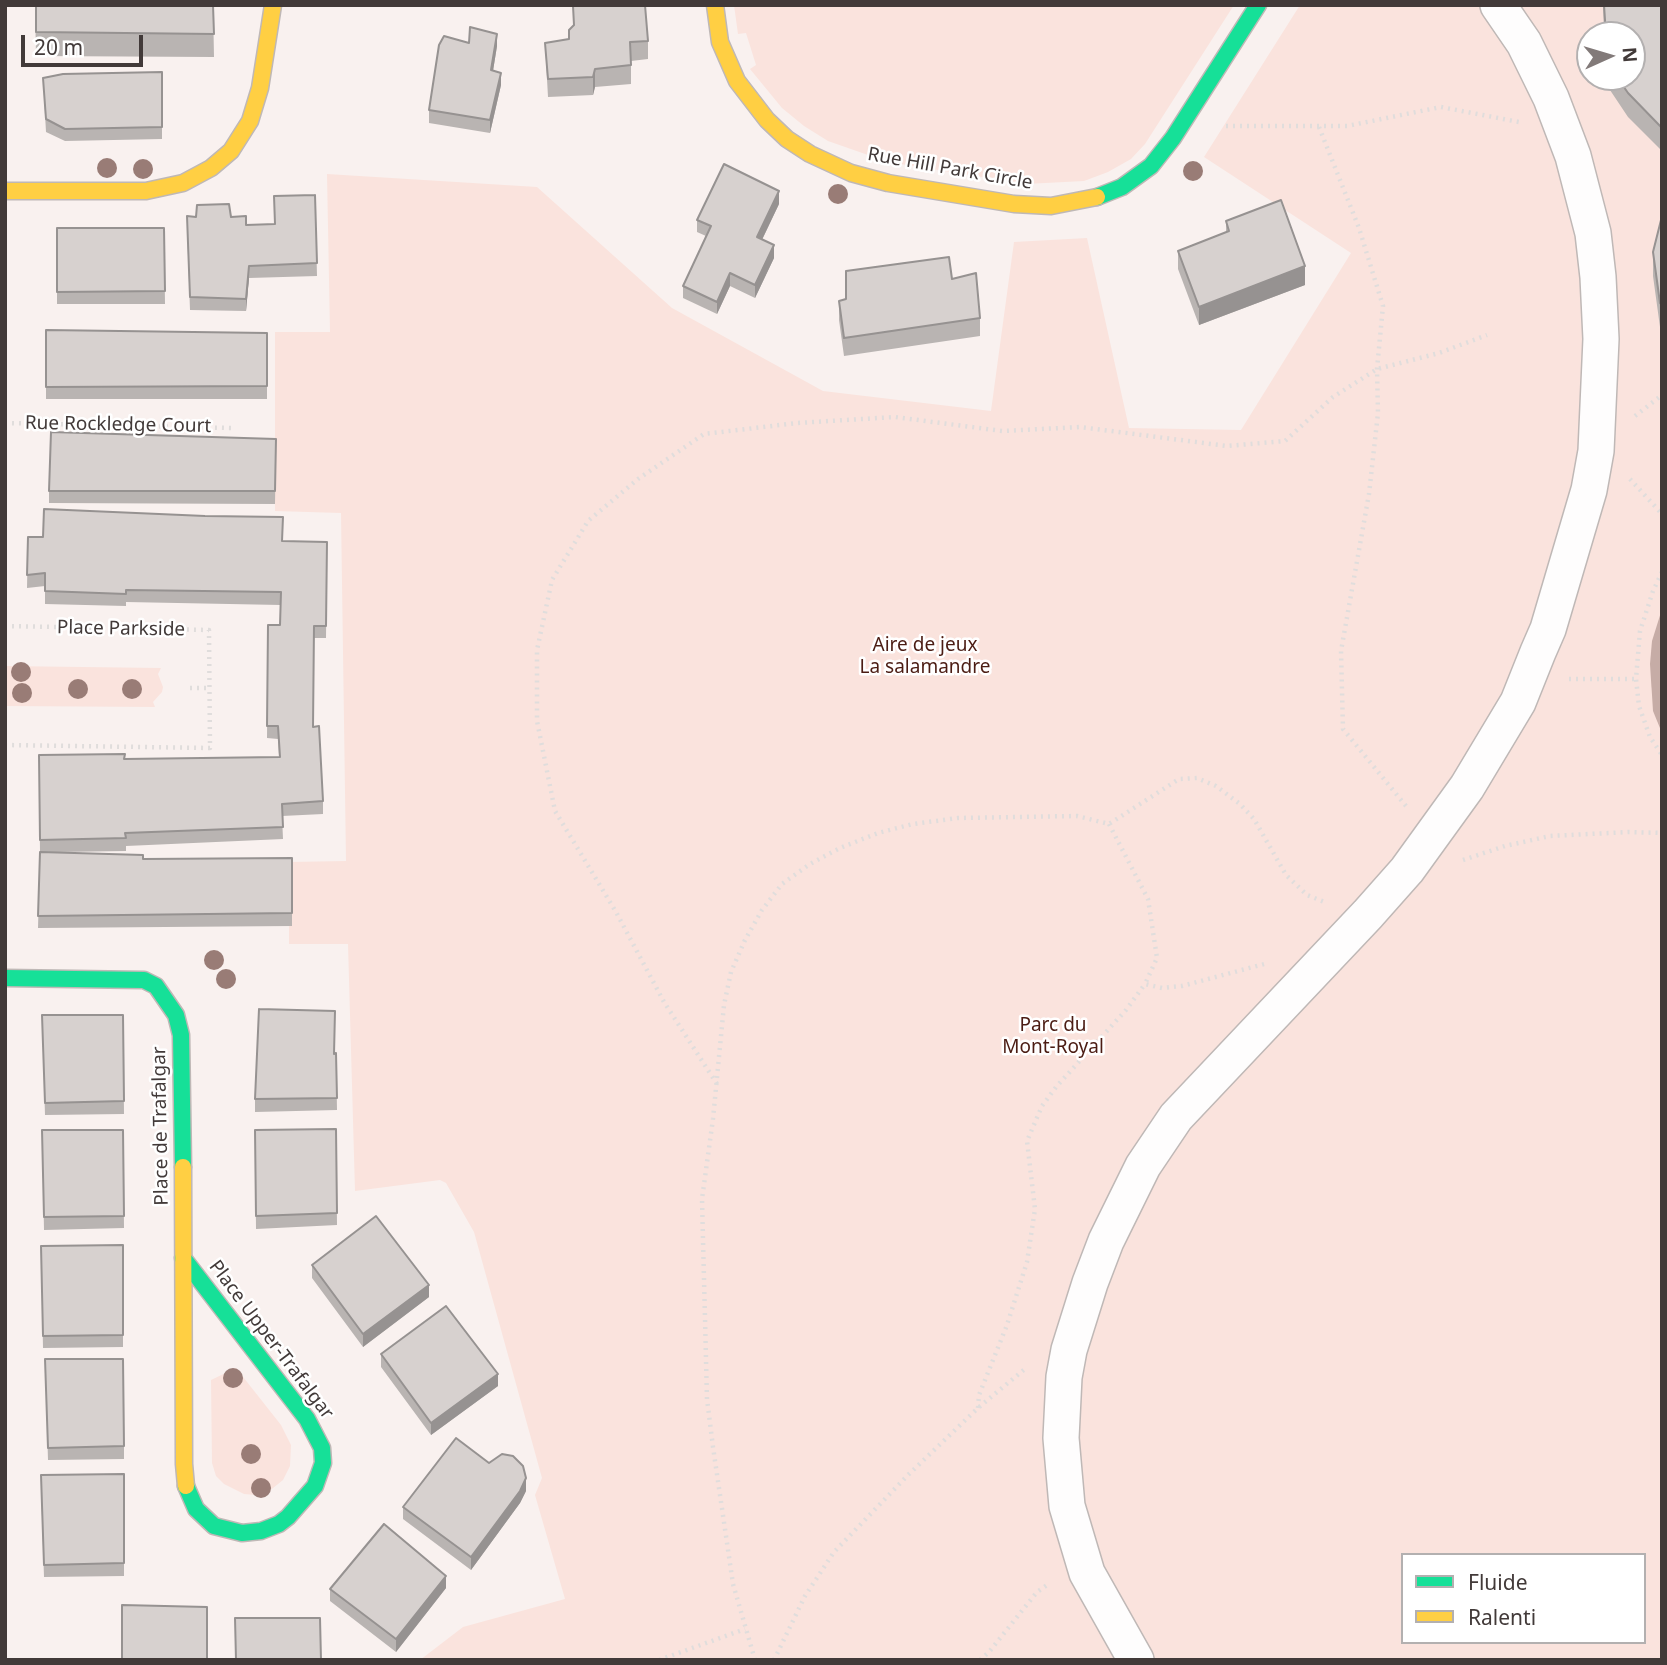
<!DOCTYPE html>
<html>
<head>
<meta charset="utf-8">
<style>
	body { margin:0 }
	#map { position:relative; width:1667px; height:1665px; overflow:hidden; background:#f9f1ef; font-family:"Noto Sans",sans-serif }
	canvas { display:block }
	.frame { position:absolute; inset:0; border:7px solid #423a39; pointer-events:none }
	.legend { position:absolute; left:1401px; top:1553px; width:245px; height:91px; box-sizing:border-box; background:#fff; border:2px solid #b3b0b0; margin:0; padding:9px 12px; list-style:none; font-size:21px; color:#423a39 }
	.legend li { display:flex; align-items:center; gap:14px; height:35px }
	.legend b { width:35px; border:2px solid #b3b0b0 }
	.north { position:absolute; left:1576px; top:21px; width:70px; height:70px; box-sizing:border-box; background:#fff; border:2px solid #b3b0b0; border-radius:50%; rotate:86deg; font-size:19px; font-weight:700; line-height:28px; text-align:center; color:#423a39 }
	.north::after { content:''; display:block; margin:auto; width:24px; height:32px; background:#827a79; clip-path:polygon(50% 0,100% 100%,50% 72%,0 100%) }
	.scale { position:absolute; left:21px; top:35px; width:122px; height:32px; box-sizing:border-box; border:4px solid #423a39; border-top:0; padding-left:9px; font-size:21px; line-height:24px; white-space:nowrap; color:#423a39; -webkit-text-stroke:5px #fff; paint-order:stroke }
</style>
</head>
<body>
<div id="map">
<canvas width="1667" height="1665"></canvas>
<div class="frame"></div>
<ul class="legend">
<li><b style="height:9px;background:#16e098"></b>Fluide</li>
<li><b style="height:9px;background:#ffcf43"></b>Ralenti</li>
</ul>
<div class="north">N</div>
<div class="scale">20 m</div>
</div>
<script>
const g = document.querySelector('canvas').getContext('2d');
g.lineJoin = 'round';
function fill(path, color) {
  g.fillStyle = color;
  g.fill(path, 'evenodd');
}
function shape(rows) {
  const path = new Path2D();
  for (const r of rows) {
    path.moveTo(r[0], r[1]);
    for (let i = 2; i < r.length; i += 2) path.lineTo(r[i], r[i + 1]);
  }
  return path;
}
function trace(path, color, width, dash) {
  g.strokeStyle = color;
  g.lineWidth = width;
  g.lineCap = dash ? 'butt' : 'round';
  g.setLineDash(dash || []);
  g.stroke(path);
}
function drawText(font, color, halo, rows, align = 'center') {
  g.font = font + ' "Noto Sans",sans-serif';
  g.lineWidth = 5;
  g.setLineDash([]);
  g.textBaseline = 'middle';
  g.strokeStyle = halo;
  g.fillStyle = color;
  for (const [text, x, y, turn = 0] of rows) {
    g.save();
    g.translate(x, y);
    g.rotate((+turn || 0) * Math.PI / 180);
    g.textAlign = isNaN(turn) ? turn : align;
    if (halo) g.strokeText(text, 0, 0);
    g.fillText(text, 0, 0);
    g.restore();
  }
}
const green = shape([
	[734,5,1234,5,1145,144,1131,159,1108,172,1084,181,1026,184,888,162,828,141,804,126,782,108,750,69,756,65,746,33,738,34],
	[1300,5,1662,5,1662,1660,420,1660,463,1627,565,1599,535,1495,542,1478,474,1232,446,1183,440,1180,355,1191,348,944,289,944,289,862,346,861,341,513,275,511,275,332,330,332,327,174,537,187,672,308,823,391,991,411,1014,242,1087,238,1129,428,1241,430,1351,253,1204,157],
	[1590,35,1632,35,1632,77,1590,77],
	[1403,1555,1644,1555,1644,1642,1403,1642],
	[5,666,161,668,158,674,163,687,162,692,153,702,155,707,5,706],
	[236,1368,281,1425,291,1445,290,1466,283,1480,268,1492,256,1495,244,1494,224,1484,216,1476,212,1463,211,1380]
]);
const water = shape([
	[1662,609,1662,733,1653,711,1650,664,1652,641]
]);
const path = shape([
	[1226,126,1347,126,1441,107,1519,122],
	[1319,127,1359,228,1383,306,1377,369,1378,413,1369,494,1341,651,1343,729,1406,806],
	[1635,416,1662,395],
	[5,423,231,428],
	[1630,479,1662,514],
	[1662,572,1653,591,1640,631,1636,679,1639,706,1650,737,1662,755],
	[5,626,209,630,210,748,5,745],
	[1569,679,1636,679],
	[190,688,209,688],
	[1109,824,1148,899,1157,958,1145,984],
	[1463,860,1505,846,1550,836,1629,832,1662,833],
	[717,1084,664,1002,616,912,555,811,537,721,537,650,552,580,588,521,638,479,704,434,797,423,895,417,1002,431,1080,427,1227,446,1285,441,1333,397,1377,369,1439,353,1487,335],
	[978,1408,979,1395,1007,1325,1027,1262,1035,1209,1027,1141,1042,1106,1056,1087,1126,1010,1145,984,1162,988,1182,986,1268,963],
	[659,1660,745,1629],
	[755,1660,733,1584,713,1447,707,1399,702,1199,713,1119,724,1005,731,972,745,940,762,910,782,884,810,864,840,848,878,833,913,824,958,818,1077,816,1109,824,1179,779,1197,778,1216,786,1240,804,1254,819,1286,875,1307,895,1327,903],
	[774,1660,805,1596,834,1552,908,1475,978,1408,1026,1368],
	[980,1660,989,1652,1037,1592,1050,1583]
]);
const street = shape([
	[1136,1660,1087,1573,1067,1506,1061,1438,1064,1377,1069,1350,1090,1283,1106,1241,1143,1166,1176,1117,1368,914,1407,870,1467,787,1518,702,1538,652,1548,629,1589,490,1596,451,1601,339,1598,277,1593,233,1573,156,1551,98,1524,43,1498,5]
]);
const fast = shape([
	[1097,197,1122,187,1151,166,1173,138,1258,5],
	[5,978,144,980,156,986,176,1015,181,1035,183,1167],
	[183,1258,307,1419,322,1448,323,1463,315,1486,288,1517,279,1524,261,1531,242,1533,214,1526,196,1509,186,1486]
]);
const slow = shape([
	[715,5,720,42,737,81,767,120,787,139,810,154,851,173,888,183,1014,204,1051,206,1097,197],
	[5,191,146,191,183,183,211,168,231,151,250,121,260,88,273,5],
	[183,1167,184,1464,186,1486]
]);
const trees = [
	[107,168],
	[143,169],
	[1193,171],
	[838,194],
	[21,672],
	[78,689],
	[132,689],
	[22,693],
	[214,960],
	[226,979],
	[233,1378],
	[251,1454],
	[261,1488]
];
const wall = shape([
	[35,5,213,5,214,57,36,56],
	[1603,5,1662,5,1662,151,1628,117,1608,87,1607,77,1632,77,1632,35,1604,35],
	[573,6,648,41,648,59,631,61,631,84,595,87,593,95,548,97,545,43,569,40,569,30,573,27],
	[469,43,497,46,493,71,501,85,490,133,429,123,429,110],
	[162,72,162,139,65,141,46,132,43,78],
	[315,195,317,276,249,278,246,311,190,310,187,228,196,217,231,217,246,225,275,224],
	[779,204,762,240,774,258,755,298,730,286,717,314,683,298,683,286,706,236,697,232,697,220],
	[1662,216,1662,329,1660,327,1653,276,1653,252],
	[1226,221,1305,285,1199,325,1178,269,1178,251,1226,232],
	[57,228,164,228,165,304,57,304],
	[952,279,980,318,980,336,844,356,839,320,839,301],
	[46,330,267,333,267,399,46,399],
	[276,439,275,504,49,503,49,491],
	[28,537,327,542,326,638,314,638,313,726,323,801,323,814,282,816,283,839,126,846,126,851,59,852,143,859,292,858,292,926,38,928,40,853,39,755,125,759,279,757,278,739,267,738,268,625,280,625,281,605,126,602,126,606,45,604,45,586,27,588],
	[42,1015,123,1015,124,1114,45,1115],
	[336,1053,337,1110,255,1112,255,1099],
	[336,1129,337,1225,256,1229,255,1130],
	[42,1130,123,1130,124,1228,44,1230],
	[123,1245,123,1347,43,1348,41,1246],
	[312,1265,429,1297,363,1347,312,1278],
	[381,1354,498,1386,431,1435,381,1367],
	[45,1359,124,1446,124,1459,48,1460],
	[124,1474,124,1576,44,1577,41,1487],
	[526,1491,520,1503,471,1570,403,1519,403,1507],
	[446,1588,396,1652,330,1601,330,1589]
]);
const shadedWall = shape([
	[497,34,497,46,491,83,491,70],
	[595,69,595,87,593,95,593,77],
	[501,73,501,85,490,133,490,120],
	[779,191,779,204,757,250,757,237],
	[774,245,774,258,755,298,755,285],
	[249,266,249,278,246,311,246,299],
	[1305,266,1305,285,1199,325,1199,307],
	[730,273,730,286,717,314,717,302],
	[429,1285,429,1297,363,1347,363,1334],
	[498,1374,498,1386,431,1435,431,1423],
	[526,1478,526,1491,520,1503,471,1570,471,1557],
	[446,1576,446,1588,396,1652,396,1639]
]);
const building = shape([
	[36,5,213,5,214,34,36,32,36,5],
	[578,5,645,5,648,41,630,42,631,65,595,69,593,77,548,79,545,43,569,39,569,30,574,25,573,6,578,5],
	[1604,5,1662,5,1662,128,1628,93,1617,77,1632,77,1632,35,1606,35,1604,5],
	[470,27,497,34,491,70,501,73,490,120,429,110,439,45,444,36,469,43,470,27],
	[162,72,162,127,65,129,46,119,43,78,63,74,162,72],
	[724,164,779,191,757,237,774,245,755,285,730,273,717,302,683,286,711,226,697,220,724,164],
	[315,195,317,263,249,266,246,299,190,297,187,216,196,217,197,205,229,204,231,217,246,216,246,225,275,224,274,196,315,195],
	[1281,200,1305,266,1199,307,1178,251,1229,231,1226,221,1281,200],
	[1662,216,1662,305,1660,303,1653,252,1662,216],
	[57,228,164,228,165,291,57,292,57,228],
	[949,257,952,279,976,273,980,318,844,338,839,301,846,299,846,271,949,257],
	[46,330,267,333,267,386,46,387,46,330],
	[51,432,276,439,275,491,49,491,51,432],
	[44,509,205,516,283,517,282,541,327,542,326,626,314,626,313,727,319,726,323,801,282,804,283,827,125,833,126,838,40,840,39,755,125,754,124,759,280,757,278,726,267,726,268,625,280,625,281,592,126,590,126,594,45,591,45,573,27,575,28,537,43,537,44,509],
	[40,852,143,855,143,859,292,858,292,913,38,916,40,852],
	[259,1009,335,1011,334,1054,336,1053,337,1098,255,1099,259,1009],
	[42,1015,123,1015,124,1101,45,1103,42,1015],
	[336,1129,337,1213,256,1216,255,1130,336,1129],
	[42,1130,123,1130,124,1216,44,1217,42,1130],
	[376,1216,429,1285,363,1334,312,1265,376,1216],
	[123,1245,123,1335,43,1336,41,1246,123,1245],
	[446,1306,498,1374,431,1423,381,1354,446,1306],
	[45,1359,123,1359,124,1446,48,1448,45,1359],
	[456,1438,489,1463,502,1454,513,1456,523,1466,526,1478,520,1491,471,1557,403,1507,456,1438],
	[124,1474,124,1563,44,1565,41,1475,124,1474],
	[384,1524,446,1576,396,1639,330,1589,384,1524],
	[122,1605,207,1607,207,1660,122,1660,122,1605],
	[235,1618,320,1618,321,1660,236,1660,235,1618]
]);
const streetNames = [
	["Rue Hill Park Circle",950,169,10],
	["Rue Rockledge Court",118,425,1],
	["Place Parkside",121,629,1],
	["Place de Trafalgar",161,1126,-91],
	["Place Upper-Trafalgar",271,1340,53]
];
const parkNames = [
	["Aire de jeux",925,646],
	["La salamandre",925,668],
	["Parc du",1053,1026],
	["Mont-Royal",1053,1048]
];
fill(green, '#fae3dd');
fill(water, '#c6aca6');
trace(street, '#bfb8b6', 38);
trace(fast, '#bfb8b6', 19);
trace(slow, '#bfb8b6', 19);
trace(path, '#e0dddc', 4.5, [2, 5]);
trace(street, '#fefdfd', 35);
trace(fast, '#16e098', 16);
trace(slow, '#ffcf43', 16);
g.fillStyle = '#997c76';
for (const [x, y] of trees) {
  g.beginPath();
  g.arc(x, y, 10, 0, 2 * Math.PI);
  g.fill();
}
fill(wall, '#b9b4b2');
fill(shadedWall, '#969291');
fill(building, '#d7d1cf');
trace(building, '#969291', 2);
drawText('19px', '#423a39', '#fff', streetNames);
drawText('19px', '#4b1c13', '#fff', parkNames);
</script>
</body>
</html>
